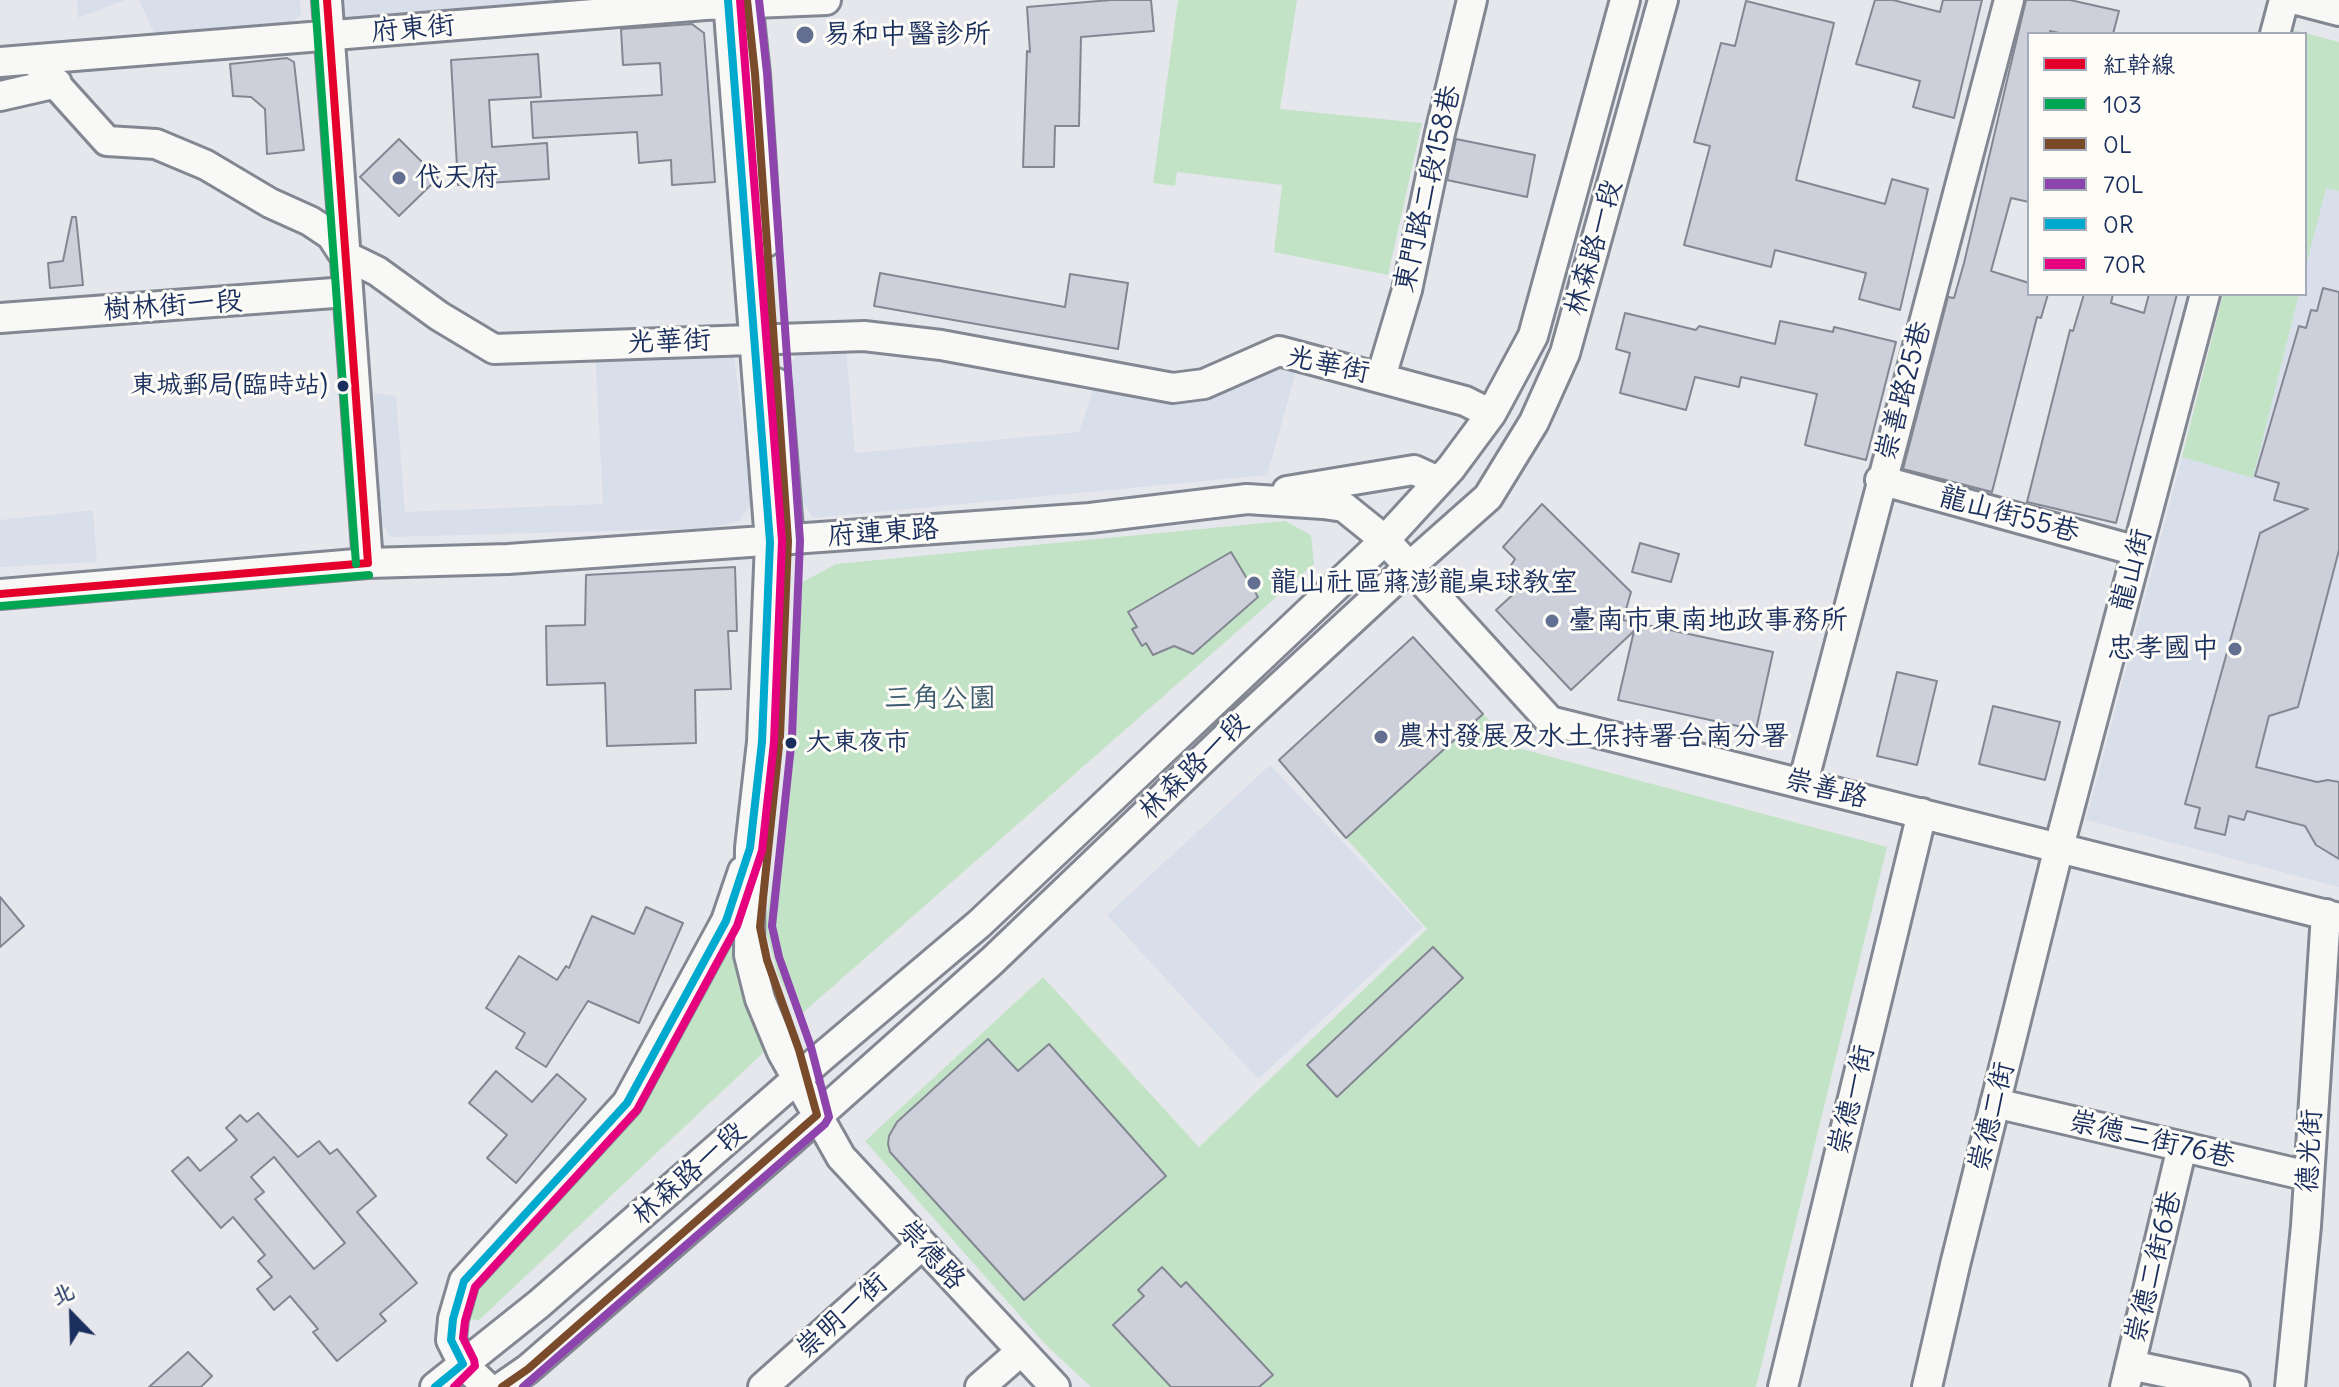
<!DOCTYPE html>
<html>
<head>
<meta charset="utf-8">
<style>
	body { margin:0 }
	#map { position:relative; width:2339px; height:1387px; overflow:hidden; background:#e6e7ec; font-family:Delius,"LXGW WenKai TC",sans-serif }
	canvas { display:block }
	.legend { position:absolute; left:2027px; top:32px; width:280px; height:264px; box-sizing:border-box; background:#fdfcf7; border:2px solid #a3aaba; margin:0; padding:10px 14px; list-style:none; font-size:24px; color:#1b2f5e }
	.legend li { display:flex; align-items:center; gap:16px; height:40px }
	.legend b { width:40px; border:2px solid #a3aaba }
	.north { position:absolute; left:32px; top:1275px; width:80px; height:80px; -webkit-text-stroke:6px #fdfcf7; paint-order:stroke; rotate:337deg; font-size:22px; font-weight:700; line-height:32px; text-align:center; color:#1b2f5e }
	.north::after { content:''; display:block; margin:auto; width:28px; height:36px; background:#1b2f5e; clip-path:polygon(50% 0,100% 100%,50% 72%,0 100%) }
</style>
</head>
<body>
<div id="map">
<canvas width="2339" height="1387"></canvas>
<ul class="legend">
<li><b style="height:10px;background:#e4002b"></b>紅幹線</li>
<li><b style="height:10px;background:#00a651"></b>103</li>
<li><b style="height:10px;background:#7a4b2a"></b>0L</li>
<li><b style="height:10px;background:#8e44ad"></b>70L</li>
<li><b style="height:10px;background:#00a9ce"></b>0R</li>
<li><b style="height:10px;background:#e5007d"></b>70R</li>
</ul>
<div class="north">北</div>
</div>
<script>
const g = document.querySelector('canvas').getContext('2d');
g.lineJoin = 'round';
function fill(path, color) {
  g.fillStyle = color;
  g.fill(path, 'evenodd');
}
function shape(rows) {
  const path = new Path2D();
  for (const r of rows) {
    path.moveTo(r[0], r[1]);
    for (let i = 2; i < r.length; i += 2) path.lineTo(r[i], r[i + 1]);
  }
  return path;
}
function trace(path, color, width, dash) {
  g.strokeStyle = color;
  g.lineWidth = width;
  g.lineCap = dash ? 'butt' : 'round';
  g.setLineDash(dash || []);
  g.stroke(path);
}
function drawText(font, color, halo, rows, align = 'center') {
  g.font = font + ' Delius,"LXGW WenKai TC",sans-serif';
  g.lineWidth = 6;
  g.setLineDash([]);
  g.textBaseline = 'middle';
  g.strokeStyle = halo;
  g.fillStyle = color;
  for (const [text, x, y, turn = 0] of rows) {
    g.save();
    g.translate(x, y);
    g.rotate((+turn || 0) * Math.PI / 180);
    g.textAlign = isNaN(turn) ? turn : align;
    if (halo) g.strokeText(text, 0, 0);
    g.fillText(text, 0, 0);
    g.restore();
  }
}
const built = shape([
	[77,0,125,0,78,18],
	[139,0,300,0,301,14,287,28,156,37],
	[332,0,675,0,333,23],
	[2326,187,2339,191,2339,887,2086,820,2182,457,2253,477,2299,294,2305,294,2305,270],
	[720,345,734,357,753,502,739,521,711,528,390,537,378,515,374,393,396,396,405,512,603,504,595,350],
	[846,349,855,453,1079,432,1096,380,1198,394,1280,359,1298,365,1267,475,813,518,800,497,790,364,800,351],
	[93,510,97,562,0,567,0,520],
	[1270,765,1423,927,1258,1079,1107,915]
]);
const green = shape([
	[1178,0,1297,0,1280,109,1422,123,1388,275,1274,252,1282,185,1177,172,1175,186,1153,183],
	[2289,29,2339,42,2339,191,2326,188,2305,270,2305,34,2288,34],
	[2223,294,2299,294,2253,478,2182,457],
	[1285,521,1311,535,1314,564,798,1017,778,975,765,928,793,742,799,584,836,564],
	[1483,714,1518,748,1887,847,1756,1387,1091,1387,1046,1345,865,1141,1043,977,1199,1147,1427,929,1346,838],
	[740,931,740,974,765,1051,479,1320,467,1319,481,1286,640,1113,728,937]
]);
const building = shape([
	[1111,0,1151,0,1154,31,1081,37,1079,126,1055,126,1054,167,1023,167,1027,51,1030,52,1027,7,1111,0],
	[1875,0,1893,0,1940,12,1943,0,1982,0,1954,118,1913,107,1920,81,1856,64,1875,0],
	[2026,0,2070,0,2119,11,2113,34,2064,34,2050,31,2050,34,2029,34,2029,202,2011,198,1991,271,2029,283,2029,294,2048,294,2041,318,2037,317,1992,492,1903,469,1948,297,1954,298,1964,263,2026,0],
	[1746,1,1834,23,1796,180,1885,204,1892,179,1928,189,1900,310,1859,299,1866,273,1775,250,1771,267,1684,245,1710,146,1694,142,1721,43,1735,46,1746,1],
	[692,24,704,33,715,182,672,185,671,160,639,163,637,132,533,138,531,102,662,95,660,63,623,65,621,29,692,24],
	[538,54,541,97,489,100,492,147,547,143,549,179,458,185,451,60,538,54],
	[287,58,294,62,304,150,267,154,265,109,251,97,233,96,230,64,287,58],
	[399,139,438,178,399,216,360,177,399,139],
	[1456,139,1535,155,1527,197,1447,180,1456,139],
	[72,217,76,217,83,285,50,288,48,263,63,261,72,217],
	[880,273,1065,307,1070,274,1128,283,1118,349,874,306,880,273],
	[2323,288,2339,292,2339,550,2298,707,2269,716,2256,767,2317,782,2328,780,2339,782,2339,859,2316,845,2305,826,2247,811,2244,820,2229,816,2225,835,2195,828,2200,808,2185,804,2260,533,2308,509,2274,500,2279,483,2255,476,2299,326,2306,328,2311,310,2317,311,2323,288],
	[2084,294,2113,294,2111,303,2144,313,2149,294,2177,294,2116,523,2027,502,2070,330,2073,331,2084,294],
	[1625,313,1696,330,1699,326,1775,344,1780,321,1833,332,1834,327,1896,342,1866,460,1805,445,1817,394,1741,377,1739,387,1695,377,1686,410,1620,393,1630,353,1616,349,1625,313],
	[1542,504,1631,592,1623,620,1773,652,1756,730,1618,700,1634,631,1571,690,1522,638,1496,610,1530,579,1510,567,1515,559,1503,547,1542,504],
	[1640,543,1679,554,1671,582,1632,572,1640,543],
	[1231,552,1258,597,1193,654,1174,646,1153,655,1146,643,1142,646,1132,629,1137,627,1128,612,1231,552],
	[735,567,737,631,728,631,731,689,695,690,696,743,607,746,605,683,547,685,546,626,585,625,586,575,735,567],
	[1413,637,1483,714,1346,838,1279,760,1413,637],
	[1897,672,1937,681,1917,765,1877,756,1897,672],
	[1993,706,2060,722,2045,780,1979,764,1993,706],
	[0,897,24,926,0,947,0,897],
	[646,907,683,923,639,1023,588,1001,546,1067,516,1048,525,1033,486,1008,519,956,557,980,566,966,569,968,592,916,634,934,646,907],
	[1433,947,1463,978,1337,1097,1307,1065,1433,947],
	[988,1039,1018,1071,1049,1044,1166,1176,1024,1300,890,1152,888,1144,889,1136,897,1122,988,1039],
	[496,1071,532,1102,557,1074,586,1099,516,1183,487,1158,507,1135,469,1103,496,1071],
	[258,1113,298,1157,319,1141,330,1154,337,1149,376,1196,357,1212,417,1283,380,1314,386,1321,337,1361,313,1332,318,1329,290,1296,274,1310,257,1289,272,1277,258,1261,265,1255,233,1217,221,1228,172,1171,188,1157,200,1171,237,1140,226,1128,240,1115,247,1122,258,1113],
	[274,1157,345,1243,314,1269,255,1199,264,1192,251,1177,274,1157],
	[1162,1267,1181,1287,1186,1282,1273,1375,1259,1387,1171,1387,1113,1325,1144,1296,1138,1290,1162,1267],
	[188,1352,212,1376,201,1387,149,1387,188,1352]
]);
const minor = shape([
	[327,0,368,563],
	[728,0,770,542,762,742,750,848,749,955,760,999,782,1052,841,1157,1055,1387],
	[747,0,755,74,766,242],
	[2297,0,2339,11],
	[2275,34,2284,0],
	[34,60,107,141,156,144,206,165,270,203,310,221,331,235,344,255,377,271,439,316,494,349,864,336,941,345,1173,388,1204,384,1279,351,1465,401,1491,414],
	[0,62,705,5,826,0],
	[0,96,57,83],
	[0,318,347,292],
	[1381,377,1407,290,1440,133,1472,0],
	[776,383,788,529],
	[1880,480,2137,551],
	[1287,491,1414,470,1438,481],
	[0,594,368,563,508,559,1090,518,1247,499,1323,504,1344,507,1385,540,1550,721,2339,918],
	[1803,783,2009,0],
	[1995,1103,2308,1176],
	[2130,1365,2235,1387],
	[435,1387,539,1304,823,1056,979,924,1385,540,1451,468,1491,414,1533,336,1625,0],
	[487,1387,463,1364,451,1340,453,1319,464,1281,627,1103,726,921,743,871],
	[502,1387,528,1369,790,1141,992,961,1246,718,1409,567,1488,497,1534,422,1565,353,1663,0],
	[763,1387,922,1245],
	[980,1387,1020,1352],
	[1783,1387,1922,813],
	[1927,1387,1955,1265,2059,847,2205,294],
	[2125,1387,2182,1147],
	[2290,1387,2306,1226,2326,914]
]);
const bus1 = shape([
	[327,0,368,563],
	[0,594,368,563]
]);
const bus2 = shape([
	[315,1,356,564],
	[1,606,369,575]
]);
const bus3 = shape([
	[502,1387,528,1369,817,1115,799,1050,767,960,760,927,780,736,788,541,755,74,747,0]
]);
const bus4 = shape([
	[523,1387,825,1124,829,1117,811,1047,779,957,772,926,792,736,800,541,767,73,759,0]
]);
const bus5 = shape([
	[435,1387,463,1364,451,1340,453,1319,464,1281,627,1103,726,921,750,848,762,742,770,542,728,0]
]);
const bus6 = shape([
	[454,1387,475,1366,474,1360,463,1338,465,1321,475,1287,637,1110,737,926,762,851,774,742,782,541,740,0]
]);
const markers = [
	[805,35,10,"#626f90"],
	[399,178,8,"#626f90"],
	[343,386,7,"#1b2f5e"],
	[1254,583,8,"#626f90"],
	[1552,621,8,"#626f90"],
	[2235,649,8,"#626f90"],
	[1381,737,8,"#626f90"],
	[791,743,7,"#1b2f5e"]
];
const busNames = [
	["東城郵局(臨時站)",328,386],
	["大東夜市",806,743,"left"]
];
const streetNames = [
	["府東街",413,29,-5],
	["東門路二段158巷",1428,189,-77],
	["林森路一段",1594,248,-74],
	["樹林街一段",173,306,-4],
	["光華街",669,342,-2],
	["光華街",1328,365,12],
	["崇善路25巷",1904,391,-75],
	["龍山街55巷",2009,515,15],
	["府連東路",883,533,-4],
	["龍山街",2132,570,-75],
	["林森路一段",1194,767,-44],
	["崇善路",1826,789,14],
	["崇德一街",1852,1100,-76],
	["崇德二街",1992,1117,-76],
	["崇德二街76巷",2152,1140,13],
	["德光街",2310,1151,-87],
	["林森路一段",689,1174,-41],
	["崇德路",931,1255,47],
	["崇德二街6巷",2154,1267,-76],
	["崇明一街",842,1316,-42]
];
const poiNames = [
	["易和中醫診所",823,35],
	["代天府",415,178],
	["龍山社區蔣澎龍桌球教室",1270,583],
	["臺南市東南地政事務所",1568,621],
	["忠孝國中",2219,649,"right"],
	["農村發展及水土保持署台南分署",1397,737]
];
const parkNames = [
	["三角公園",940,699]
];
fill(built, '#d9deeb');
fill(green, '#c2e3c6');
fill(building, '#cdcfda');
trace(building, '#828792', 2);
trace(minor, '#828792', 34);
trace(minor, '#f8f8f7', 28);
trace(bus1, '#e4002b', 8);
trace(bus2, '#00a651', 8);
trace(bus3, '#7a4b2a', 8);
trace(bus4, '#8e44ad', 8);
trace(bus5, '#00a9ce', 8);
trace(bus6, '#e5007d', 8);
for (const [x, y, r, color] of markers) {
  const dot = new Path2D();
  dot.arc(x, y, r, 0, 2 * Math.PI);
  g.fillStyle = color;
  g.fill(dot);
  trace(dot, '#fdfcf7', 3);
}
drawText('26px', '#1b2f5e', '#fdfcf7', busNames, 'right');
drawText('28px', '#1b2f5e', '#fdfcf7', streetNames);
drawText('28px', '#1b2f5e', '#fdfcf7', poiNames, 'left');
drawText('28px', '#3e5b70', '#fdfcf7', parkNames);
</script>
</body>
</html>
